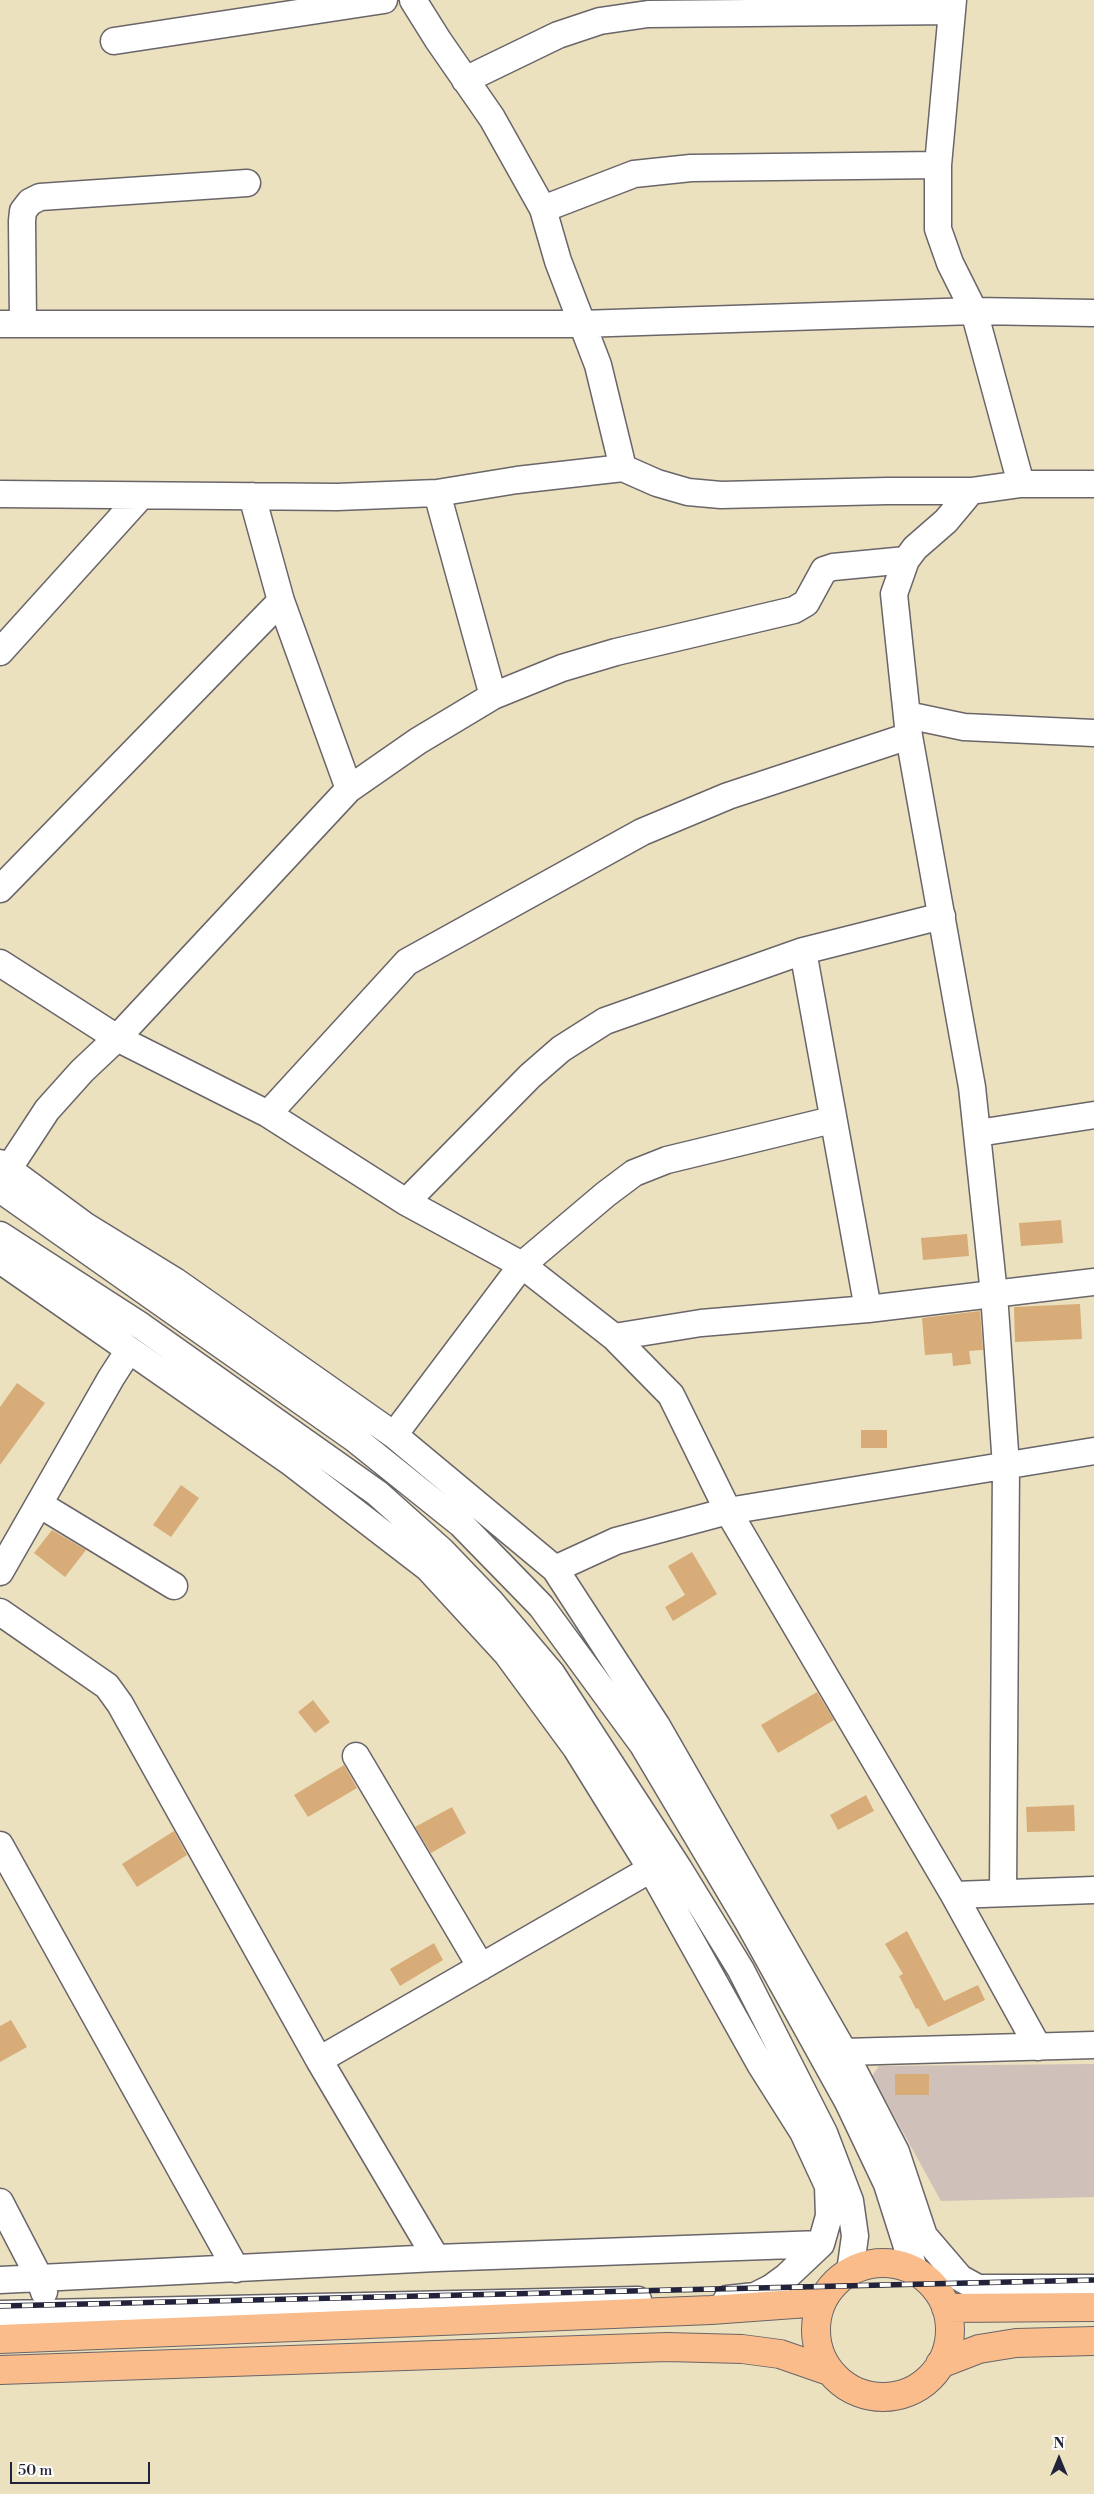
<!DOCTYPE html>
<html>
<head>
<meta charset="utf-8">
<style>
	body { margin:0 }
	#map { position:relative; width:1094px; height:2494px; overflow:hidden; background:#ece1bf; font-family:"Libre Bodoni",serif }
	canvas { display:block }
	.north { position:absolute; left:1034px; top:2434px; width:50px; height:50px; -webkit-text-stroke:4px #fdfcf7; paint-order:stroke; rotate:0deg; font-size:14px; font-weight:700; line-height:20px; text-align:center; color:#22223b }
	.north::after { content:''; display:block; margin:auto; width:18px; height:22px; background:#22223b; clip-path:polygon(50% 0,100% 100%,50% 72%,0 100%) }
	.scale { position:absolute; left:10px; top:2462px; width:140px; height:22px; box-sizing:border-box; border:2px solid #22223b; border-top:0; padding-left:6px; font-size:15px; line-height:18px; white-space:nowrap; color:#22223b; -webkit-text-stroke:4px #fdfcf7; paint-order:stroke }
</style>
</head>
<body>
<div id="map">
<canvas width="1094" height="2494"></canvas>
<div class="north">N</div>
<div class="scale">50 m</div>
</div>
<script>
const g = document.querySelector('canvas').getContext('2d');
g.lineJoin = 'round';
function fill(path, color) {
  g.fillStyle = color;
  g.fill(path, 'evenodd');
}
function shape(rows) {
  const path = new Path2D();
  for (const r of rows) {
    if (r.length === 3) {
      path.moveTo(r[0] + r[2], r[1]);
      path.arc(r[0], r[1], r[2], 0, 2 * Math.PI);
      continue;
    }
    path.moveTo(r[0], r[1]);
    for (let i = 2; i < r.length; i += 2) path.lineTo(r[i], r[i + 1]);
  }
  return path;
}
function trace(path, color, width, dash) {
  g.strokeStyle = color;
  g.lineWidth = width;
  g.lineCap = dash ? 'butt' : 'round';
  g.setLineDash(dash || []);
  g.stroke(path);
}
const industrial = shape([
	[1094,2064,1094,2197,941,2201,872,2076,879,2066]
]);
const building = shape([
	[1061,1220,1063,1243,1021,1246,1019,1223],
	[967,1234,969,1256,923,1260,921,1238],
	[1080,1304,1082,1339,1015,1342,1014,1307],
	[980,1311,983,1350,969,1351,971,1364,953,1366,952,1353,925,1355,922,1318],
	[17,1383,45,1403,0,1465,0,1407],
	[861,1430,887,1430,887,1448,861,1448],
	[181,1485,199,1498,171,1537,153,1525],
	[52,1530,86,1550,65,1577,34,1553],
	[692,1552,717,1594,673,1621,665,1607,685,1595,668,1566],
	[817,1692,834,1720,778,1753,761,1725],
	[313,1700,330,1722,315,1733,298,1712],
	[344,1765,357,1788,308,1817,294,1795],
	[866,1795,874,1811,838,1830,830,1815],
	[1074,1805,1075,1831,1027,1832,1026,1807],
	[452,1807,466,1833,431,1853,415,1827],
	[174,1831,187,1855,137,1887,122,1864],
	[907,1931,944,2001,978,1985,985,2000,928,2027,918,2008,916,2009,899,1976,903,1974,885,1944],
	[434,1943,443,1960,400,1986,390,1969],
	[11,2020,27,2047,0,2062,0,2026],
	[895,2074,929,2074,929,2095,895,2095]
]);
const minor = shape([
	[413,0,438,40,492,118,543,209,558,261,598,365,623,468],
	[953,0,938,165,938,229,950,263,974,311,1021,484],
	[114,41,384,0],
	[465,80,558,35,600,21,648,14,952,11],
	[543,209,634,174,691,168,938,165],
	[23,323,22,221,23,211,30,202,40,197,247,183],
	[0,324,581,324,974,311,1094,313],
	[971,491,946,521,915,548,906,560,894,594,909,736,972,1087,994,1294,1006,1466,1003,1892],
	[437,493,493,696],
	[0,494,337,497,437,493,517,480,623,468,657,483,688,492,721,495,887,491,971,491,1021,484,1094,484],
	[0,652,140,497],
	[907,715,964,727,1094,733],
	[349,789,418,741,493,696,562,668,616,652,794,610,806,603,824,570,833,567,906,560],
	[0,889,281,601],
	[803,951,868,1309],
	[0,963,117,1038,268,1114,406,1202,522,1265,614,1337,671,1395,728,1511,954,1895,1038,2047],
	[268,1114,407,962,642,832,728,796,909,736],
	[978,1133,1094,1115],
	[0,1163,84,1225,175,1281,394,1435,555,1569,657,1726,844,2052,896,2152,924,2236,960,2278,978,2288,1094,2288],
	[9,1168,47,1110,82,1071,117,1038,349,789,281,601,252,496],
	[0,1189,355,1439,461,1524,541,1606,643,1745,747,1920,848,2102,887,2184,915,2272],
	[406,1202,530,1076,561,1049,605,1021,803,951,942,916],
	[0,1235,141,1326,377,1493,442,1551,490,1601,552,1674,679,1869,741,1970,824,2133,850,2201,855,2236,850,2272],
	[0,1260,289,1461,428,1568,507,1654,576,1748,651,1869,760,2064,803,2132,828,2186,829,2216,821,2244,786,2277,771,2288,755,2296,727,2299],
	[614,1337,701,1323,868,1309,1094,1282],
	[394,1435,522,1265,606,1194,634,1173,667,1160,832,1120],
	[39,1504,174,1586],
	[555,1569,616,1541,728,1511,1094,1451],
	[0,1572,111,1378,129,1350],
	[0,1612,107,1686,120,1704,319,2060,436,2258],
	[356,1756,481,1967],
	[0,1845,236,2269],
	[954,1895,1094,1890],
	[831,2055,844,2052,1094,2045],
	[319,2060,651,1869],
	[0,2202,40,2279,44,2292],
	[0,2280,436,2258,821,2244],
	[0,2314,638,2300]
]);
const highway = shape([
	[883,2330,67],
	[946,2308,1094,2307],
	[0,2339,711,2310,822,2302],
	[940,2364,979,2349,1016,2343,1094,2341],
	[0,2370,667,2347,742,2349,780,2354,829,2371]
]);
const rail = shape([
	[0,2306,1094,2280]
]);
fill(industrial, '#cfc0ba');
fill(building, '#d7ac79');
trace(minor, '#696569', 29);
trace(highway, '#696569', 30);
trace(minor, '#fff', 26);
trace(highway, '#f9bc8a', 28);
trace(rail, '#22223b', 5.5);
trace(rail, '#fdfcf7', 4, [11]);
</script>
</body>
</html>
